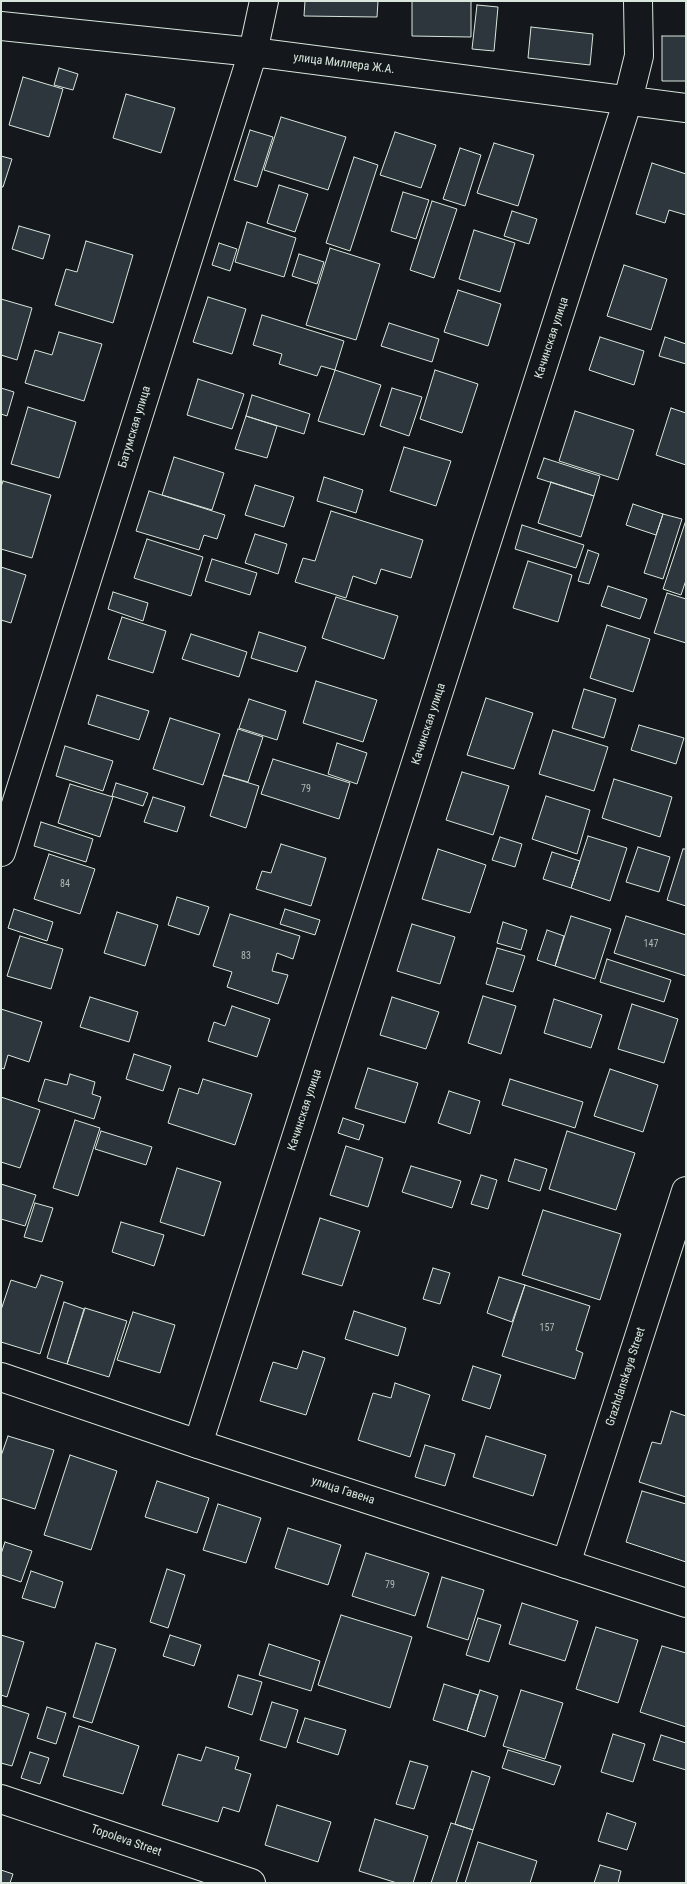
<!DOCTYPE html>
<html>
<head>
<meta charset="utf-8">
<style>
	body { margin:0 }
	#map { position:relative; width:687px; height:1884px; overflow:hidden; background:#14181c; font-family:"Roboto Condensed",sans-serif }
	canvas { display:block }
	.frame { position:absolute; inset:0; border:2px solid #d8e6dc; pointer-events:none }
</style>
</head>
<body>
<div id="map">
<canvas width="687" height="1884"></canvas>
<div class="frame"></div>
</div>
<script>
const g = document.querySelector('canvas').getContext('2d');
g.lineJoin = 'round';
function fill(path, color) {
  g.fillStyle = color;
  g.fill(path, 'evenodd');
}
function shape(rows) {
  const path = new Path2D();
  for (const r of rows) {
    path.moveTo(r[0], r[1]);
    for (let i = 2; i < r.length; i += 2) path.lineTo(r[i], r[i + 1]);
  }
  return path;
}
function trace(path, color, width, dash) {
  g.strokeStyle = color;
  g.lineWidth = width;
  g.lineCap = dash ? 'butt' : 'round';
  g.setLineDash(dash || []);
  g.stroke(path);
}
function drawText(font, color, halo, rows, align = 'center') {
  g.font = font + ' "Roboto Condensed",sans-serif';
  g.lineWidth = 4;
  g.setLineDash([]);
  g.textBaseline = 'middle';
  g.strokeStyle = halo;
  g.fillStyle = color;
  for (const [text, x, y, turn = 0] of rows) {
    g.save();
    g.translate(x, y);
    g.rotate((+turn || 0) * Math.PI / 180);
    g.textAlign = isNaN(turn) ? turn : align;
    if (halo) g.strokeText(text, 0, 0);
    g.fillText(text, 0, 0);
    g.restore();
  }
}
const building = shape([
	[305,1,378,1,377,17,304,16,305,1],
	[412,1,471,1,471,37,412,36,412,1],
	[477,5,498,7,494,51,472,49,477,5],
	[531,27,593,34,590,65,528,58,531,27],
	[662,36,686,36,686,81,662,81,662,36],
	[59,68,78,74,73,90,54,85,59,68],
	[23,77,63,89,49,137,9,125,23,77],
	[126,94,175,108,161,153,113,138,126,94],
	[281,117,346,137,328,190,264,170,281,117],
	[250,130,273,137,257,187,234,180,250,130],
	[395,132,436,145,421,188,380,175,395,132],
	[494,143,534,155,518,206,477,193,494,143],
	[460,148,481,155,465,206,443,199,460,148],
	[1,156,12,159,3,187,1,187,1,156],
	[354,157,378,165,350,251,326,243,354,157],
	[652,163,686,174,686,215,669,210,665,223,636,214,652,163],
	[279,185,308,194,295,232,267,223,279,185],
	[403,192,429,200,416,239,391,231,403,192],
	[432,201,457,209,434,278,410,270,432,201],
	[512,211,537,219,529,244,504,236,512,211],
	[247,222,296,238,284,277,235,262,247,222],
	[19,226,50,235,43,259,12,249,19,226],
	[474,230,515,243,500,292,459,279,474,230],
	[86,241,133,255,113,323,55,305,66,269,77,272,86,241],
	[219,243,237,249,230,271,212,265,219,243],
	[330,248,380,264,356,340,306,325,330,248],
	[299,254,324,262,317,284,292,276,299,254],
	[624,265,667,279,651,330,607,316,624,265],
	[458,290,501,304,488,346,444,332,458,290],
	[208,297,246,309,232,354,193,342,208,297],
	[1,299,32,308,17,360,1,355,1,299],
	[262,315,344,341,335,370,321,366,317,376,279,364,282,354,253,345,262,315],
	[389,323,439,339,432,362,381,346,389,323],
	[59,332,102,344,84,401,25,383,35,350,52,355,59,332],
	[600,337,644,351,634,385,589,370,600,337],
	[665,337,686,344,686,364,659,356,665,337],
	[335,370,381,385,364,435,318,421,335,370],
	[435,370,478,384,462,433,420,419,435,370],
	[198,379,244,394,232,429,187,415,198,379],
	[1,388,14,392,7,416,1,414,1,388],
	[392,388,422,397,409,436,380,426,392,388],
	[252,395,310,414,304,434,246,416,252,395],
	[28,407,76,422,59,478,11,464,28,407],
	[671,408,686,413,686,465,656,455,671,408],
	[575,411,634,430,618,480,559,461,575,411],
	[246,416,277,426,267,458,235,449,246,416],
	[404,447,451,461,436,506,390,491,404,447],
	[174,457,224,473,212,510,162,495,174,457],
	[544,458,600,476,594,496,537,478,544,458],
	[324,477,363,490,356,513,317,501,324,477],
	[3,481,51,495,32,558,1,549,1,487,3,481],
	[551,482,594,496,581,537,538,523,551,482],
	[255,485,294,497,284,527,245,515,255,485],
	[149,491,225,515,217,539,204,535,199,550,136,531,149,491],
	[633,504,663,514,656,535,626,525,633,504],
	[331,511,423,540,411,578,381,569,376,584,353,576,346,598,295,582,303,558,315,561,331,511],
	[663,514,682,519,663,579,644,573,663,514],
	[686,520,686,580,681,595,663,589,686,520],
	[522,525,584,545,576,568,515,549,522,525],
	[255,534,287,544,278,574,245,563,255,534],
	[147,539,203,557,191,596,134,578,147,539],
	[588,550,599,554,589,584,578,581,588,550],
	[212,559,257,573,250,595,205,581,212,559],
	[528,561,572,575,558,622,513,608,528,561],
	[1,567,26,575,11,623,1,620,1,567],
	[608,586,647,599,640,619,601,606,608,586],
	[113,592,148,603,143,621,108,609,113,592],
	[667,593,686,599,686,643,654,633,667,593],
	[336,597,398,616,384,659,322,638,336,597],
	[122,617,166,631,153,673,108,659,122,617],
	[607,625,650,639,633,692,590,678,607,625],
	[259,632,306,647,297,672,251,658,259,632],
	[191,634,247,652,239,677,182,659,191,634],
	[316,681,377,700,363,742,303,723,316,681],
	[584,689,616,699,604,738,572,728,584,689],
	[97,695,149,711,139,740,88,724,97,695],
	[486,698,533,713,514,769,467,755,486,698],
	[249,699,286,711,277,740,239,728,249,699],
	[170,718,220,734,203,785,153,769,170,718],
	[639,725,684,738,676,764,631,750,639,725],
	[238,729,263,737,248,782,223,775,238,729],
	[553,730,608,747,594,791,539,774,553,730],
	[337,743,367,753,357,784,328,774,337,743],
	[65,746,113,761,103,791,56,776,65,746],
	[273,759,350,783,339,819,261,794,273,759],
	[462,772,509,786,493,835,446,820,462,772],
	[223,775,259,786,246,828,210,816,223,775],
	[614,779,672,797,660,837,602,818,614,779],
	[116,783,148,793,143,806,112,796,116,783],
	[70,784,113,797,100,837,58,823,70,784],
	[546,796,590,810,577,854,532,839,546,796],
	[153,797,185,807,177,832,144,822,153,797],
	[41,822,93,839,86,862,34,846,41,822],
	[588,836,627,848,610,901,571,888,588,836],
	[500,837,522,844,515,867,492,860,500,837],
	[281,844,326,858,311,906,256,889,262,871,271,873,281,844],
	[638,847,670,857,659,892,626,882,638,847],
	[438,849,486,865,470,913,422,899,438,849],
	[683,849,686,849,686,906,667,900,683,849],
	[552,852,580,861,571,888,543,879,552,852],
	[49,854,95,869,80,914,34,899,49,854],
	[177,897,209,907,199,935,168,925,177,897],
	[14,909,53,922,47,941,8,928,14,909],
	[285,909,320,920,315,935,280,924,285,909],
	[117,912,158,925,145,966,104,953,117,912],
	[230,914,300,936,293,959,277,953,272,971,288,975,278,1004,227,987,232,972,213,966,230,914],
	[571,916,611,929,595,979,555,966,571,916],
	[626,916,686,935,686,976,614,953,626,916],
	[503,922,527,930,521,950,497,943,503,922],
	[412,924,455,937,440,984,397,971,412,924],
	[547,930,564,936,555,966,537,960,547,930],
	[20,936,63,949,51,989,7,976,20,936],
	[497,948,525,956,513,992,486,984,497,948],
	[607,959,671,980,664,1002,600,982,607,959],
	[483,996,516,1006,501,1054,468,1043,483,996],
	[90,997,138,1012,129,1042,80,1027,90,997],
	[392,997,439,1012,426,1049,380,1035,392,997],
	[554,999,602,1015,591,1048,544,1033,554,999],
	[632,1004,678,1019,664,1063,618,1049,632,1004],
	[232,1006,270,1019,257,1057,208,1041,214,1022,225,1026,232,1006],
	[1,1009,42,1022,29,1062,8,1055,4,1069,1,1068,1,1009],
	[134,1054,171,1066,163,1091,126,1079,134,1054],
	[368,1068,418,1083,405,1123,355,1108,368,1068],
	[610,1069,658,1085,643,1132,594,1116,610,1069],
	[70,1074,95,1082,92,1094,101,1097,94,1119,38,1101,45,1079,67,1085,70,1074],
	[203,1079,252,1094,235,1145,168,1123,179,1088,198,1094,203,1079],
	[510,1079,583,1102,575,1128,502,1105,510,1079],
	[449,1091,480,1101,470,1134,438,1123,449,1091],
	[1,1097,40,1110,20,1168,1,1162,1,1097],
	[343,1118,364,1125,359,1140,338,1133,343,1118],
	[75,1120,100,1128,78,1196,53,1188,75,1120],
	[101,1131,152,1147,146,1165,95,1149,101,1131],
	[567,1131,635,1153,616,1210,549,1189,567,1131],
	[346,1146,383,1158,368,1207,330,1195,346,1146],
	[515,1159,547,1169,540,1191,508,1181,515,1159],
	[411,1166,461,1181,452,1208,402,1192,411,1166],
	[177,1168,221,1182,204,1236,160,1222,177,1168],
	[481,1175,497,1180,488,1209,471,1204,481,1175],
	[1,1184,36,1195,25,1226,1,1219,1,1184],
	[35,1203,53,1208,42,1242,24,1237,35,1203],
	[543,1210,621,1234,600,1300,522,1275,543,1210],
	[320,1218,360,1231,342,1286,302,1274,320,1218],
	[121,1222,164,1235,154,1266,112,1252,121,1222],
	[433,1268,450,1273,440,1304,423,1299,433,1268],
	[41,1275,63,1282,40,1354,1,1342,1,1310,11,1280,36,1288,41,1275],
	[499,1277,525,1285,512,1322,487,1313,499,1277],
	[525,1285,590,1306,576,1350,583,1353,575,1379,502,1356,525,1285],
	[64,1302,84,1309,67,1364,47,1358,64,1302],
	[85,1308,127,1321,109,1377,67,1364,85,1308],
	[354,1311,406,1328,398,1356,345,1339,354,1311],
	[133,1312,175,1325,160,1373,117,1360,133,1312],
	[303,1351,325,1358,306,1415,260,1401,273,1362,297,1369,303,1351],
	[473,1366,501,1375,490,1409,462,1400,473,1366],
	[395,1383,430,1395,410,1457,358,1440,373,1393,391,1398,395,1383],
	[671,1411,686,1416,686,1497,639,1482,652,1442,661,1444,671,1411],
	[8,1436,54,1450,35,1509,1,1498,1,1456,8,1436],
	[486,1436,546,1455,533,1496,473,1477,486,1436],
	[425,1445,455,1454,445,1486,415,1477,425,1445],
	[70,1455,117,1471,91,1550,44,1535,70,1455],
	[157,1481,209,1498,197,1533,145,1517,157,1481],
	[642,1491,686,1504,686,1562,626,1542,642,1491],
	[218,1504,261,1518,246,1563,203,1550,218,1504],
	[288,1528,341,1545,328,1585,275,1568,288,1528],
	[5,1542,32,1551,21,1582,1,1575,1,1554,5,1542],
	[366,1553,429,1573,415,1616,352,1596,366,1553],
	[167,1569,185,1575,168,1628,150,1622,167,1569],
	[31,1571,63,1582,55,1608,22,1598,31,1571],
	[442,1577,484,1590,468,1640,427,1627,442,1577],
	[522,1603,578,1621,565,1661,509,1644,522,1603],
	[341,1615,412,1637,390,1708,318,1685,341,1615],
	[478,1618,501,1625,489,1662,466,1655,478,1618],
	[596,1627,638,1640,618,1703,576,1689,596,1627],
	[1,1635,24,1642,7,1697,1,1695,1,1635],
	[170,1635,201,1645,194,1666,163,1656,170,1635],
	[96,1643,116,1649,92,1723,73,1717,96,1643],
	[269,1644,320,1661,311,1691,259,1675,269,1644],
	[662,1646,686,1653,686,1727,640,1712,662,1646],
	[238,1675,262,1682,252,1715,228,1707,238,1675],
	[444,1684,478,1695,467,1731,433,1720,444,1684],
	[480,1690,498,1696,485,1737,467,1731,480,1690],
	[521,1690,563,1703,545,1759,503,1746,521,1690],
	[272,1702,298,1710,286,1748,260,1740,272,1702],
	[1,1705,29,1714,12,1766,1,1763,1,1705],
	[47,1707,66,1713,56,1744,37,1738,47,1707],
	[305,1718,346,1730,338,1755,297,1742,305,1718],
	[79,1726,139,1746,123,1794,63,1776,79,1726],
	[613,1734,645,1744,633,1782,601,1772,613,1734],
	[661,1735,686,1743,686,1770,653,1760,661,1735],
	[206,1747,239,1757,235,1769,251,1774,239,1812,223,1807,218,1822,162,1805,178,1754,201,1761,206,1747],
	[508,1750,561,1766,554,1785,502,1768,508,1750],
	[30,1752,49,1758,40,1784,21,1778,30,1752],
	[410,1761,428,1766,414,1809,396,1804,410,1761],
	[472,1771,490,1777,473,1830,455,1824,472,1771],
	[277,1805,331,1822,318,1862,265,1845,277,1805],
	[607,1813,636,1823,627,1850,598,1841,607,1813],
	[375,1819,428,1836,413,1883,397,1883,359,1871,375,1819],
	[451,1823,473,1830,456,1883,431,1883,451,1823],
	[478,1842,537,1861,530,1883,465,1883,478,1842],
	[600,1865,621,1871,618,1883,594,1883,600,1865],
	[1,1870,13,1874,10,1883,1,1883,1,1870]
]);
const minor = shape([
	[1,26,253,52,686,108],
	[1,852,253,52,264,1],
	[198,1444,628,100,639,56,638,1],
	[566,1564,686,1191],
	[1,1799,251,1883]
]);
const tertiary = shape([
	[1,1377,198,1444,686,1603]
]);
const numberNames = [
	["79",306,789],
	["84",65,884],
	["147",651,944],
	["83",246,956],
	["157",547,1328],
	["79",390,1585]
];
const streetNames = [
	["улица Миллера Ж.А.",344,64,7],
	["Качинская улица",552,338,-72],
	["Батумская улица",135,427,-73],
	["Качинская улица",429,724,-72],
	["Качинская улица",305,1110,-72],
	["Grazhdanskaya Street",626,1377,-72],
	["улица Гавена",343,1491,18],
	["Topoleva Street",126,1841,19]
];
fill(building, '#2c363c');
trace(building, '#d8e6dc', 1);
trace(minor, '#d8e6dc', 30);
trace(tertiary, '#d8e6dc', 30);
trace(minor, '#14181c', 28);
trace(tertiary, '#14181c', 28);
drawText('10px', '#adbab4', null, numberNames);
drawText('12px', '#d8e6dc', '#14181c', streetNames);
</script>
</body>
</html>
